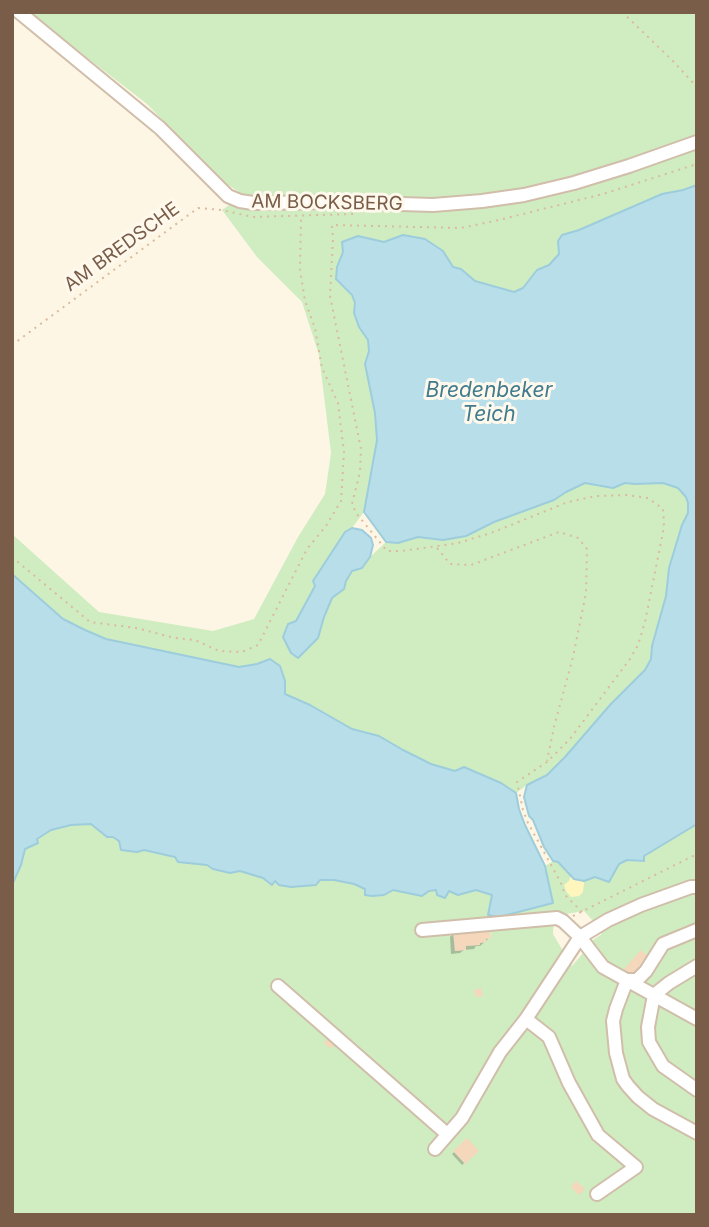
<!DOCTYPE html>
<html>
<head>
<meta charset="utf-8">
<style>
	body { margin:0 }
	#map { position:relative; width:709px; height:1227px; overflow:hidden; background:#fef6e5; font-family:Inter,sans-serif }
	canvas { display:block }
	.frame { position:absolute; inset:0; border:14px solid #795d48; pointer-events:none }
</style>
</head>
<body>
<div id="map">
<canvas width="709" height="1227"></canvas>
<div class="frame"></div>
</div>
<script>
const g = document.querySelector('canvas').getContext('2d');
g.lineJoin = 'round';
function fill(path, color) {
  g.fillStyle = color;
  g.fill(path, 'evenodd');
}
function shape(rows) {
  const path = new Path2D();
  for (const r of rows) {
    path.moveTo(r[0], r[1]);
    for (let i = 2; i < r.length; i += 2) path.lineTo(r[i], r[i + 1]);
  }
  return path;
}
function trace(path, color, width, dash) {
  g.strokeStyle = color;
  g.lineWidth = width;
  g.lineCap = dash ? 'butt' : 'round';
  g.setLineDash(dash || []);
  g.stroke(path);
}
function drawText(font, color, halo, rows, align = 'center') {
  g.font = font + ' Inter,sans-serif';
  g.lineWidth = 6;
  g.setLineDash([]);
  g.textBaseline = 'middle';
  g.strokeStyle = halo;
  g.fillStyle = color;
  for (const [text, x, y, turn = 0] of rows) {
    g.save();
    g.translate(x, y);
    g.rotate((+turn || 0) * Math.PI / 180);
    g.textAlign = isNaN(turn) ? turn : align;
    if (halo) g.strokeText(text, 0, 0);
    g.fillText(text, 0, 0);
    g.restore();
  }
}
const green = shape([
	[28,12,697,12,697,185,683,190,662,194,579,230,562,235,558,241,559,253,549,265,537,270,523,288,514,292,475,281,461,270,453,268,443,251,403,235,384,242,358,236,343,252,337,267,336,280,351,295,355,303,354,313,359,327,368,340,369,351,365,364,375,413,377,440,364,512,352,528,345,532,313,581,315,586,296,621,291,653,298,658,318,638,324,617,332,598,344,589,346,581,352,571,362,568,370,557,386,542,398,543,418,537,435,540,454,538,478,530,494,522,554,500,566,492,585,483,613,488,625,483,635,484,663,483,678,488,686,496,688,503,688,513,682,525,669,568,666,596,652,646,651,659,645,670,610,705,565,757,547,775,527,785,516,793,501,783,431,764,403,750,379,736,352,729,310,705,285,694,285,681,270,660,257,664,239,667,106,639,85,630,63,619,12,574,12,534,99,612,213,631,254,619,298,537,325,494,331,453,319,355,302,302,257,257,222,210,244,195,222,181,147,104],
	[91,824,107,837,113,837,137,852,144,850,175,857,179,862,207,865,213,869,239,871,263,878,272,884,275,881,279,885,291,887,316,885,319,880,334,880,354,884,365,889,365,895,372,896,393,890,422,896,429,891,436,890,449,891,458,894,476,890,492,895,491,904,549,884,545,866,553,861,558,862,571,876,569,881,583,887,584,881,590,878,595,877,603,880,619,864,627,860,642,862,643,857,648,853,697,824,697,1215,12,1215,12,885,21,865,25,849,37,844,37,839,51,830,71,825],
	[584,911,593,921,602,934,590,942,608,962,595,967,583,953,572,966,553,934,554,916],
	[490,928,491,938,486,939,486,942,480,943,479,945,466,946,466,950,455,951,453,931]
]);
const sand = shape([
	[571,876,574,879,584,881,583,892,579,896,571,897,566,891,564,885,569,881]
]);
const water = shape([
	[697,185,697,824,644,856,644,861,627,860,619,864,609,882,595,877,584,881,574,879,558,862,553,861,544,847,533,820,529,816,524,797,527,785,547,775,565,757,610,705,645,670,651,659,652,646,666,596,669,568,682,525,688,513,688,503,686,497,678,488,663,483,635,484,625,483,613,488,585,483,566,492,554,500,494,522,466,536,443,540,418,537,398,543,386,542,364,512,377,440,375,413,365,364,369,351,368,340,359,327,354,313,355,303,352,295,336,279,337,267,343,252,342,242,358,236,384,242,403,235,425,239,443,251,453,267,461,269,475,281,514,292,523,288,537,270,549,265,559,254,558,241,562,235,579,230,662,194,683,190,697,185],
	[352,528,362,530,371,538,373,545,370,557,362,568,352,571,346,581,344,589,332,598,324,617,318,638,298,658,291,653,283,637,288,624,296,621,315,586,313,581,345,532,352,528],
	[12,574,63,619,85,630,106,639,239,667,257,664,270,659,280,666,285,681,285,694,310,705,352,729,379,736,403,750,431,764,455,771,464,767,501,783,516,793,519,809,525,825,545,866,553,903,499,917,488,915,492,895,476,890,458,895,449,891,445,898,437,895,436,890,429,891,422,896,393,890,384,895,372,896,365,895,365,889,354,884,334,880,320,880,316,885,291,887,279,885,275,881,272,885,263,878,240,871,230,873,213,869,207,865,178,862,175,857,144,850,137,852,121,850,119,841,113,837,107,837,91,824,71,825,51,830,37,839,38,843,25,849,21,865,12,885,12,574]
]);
const shadow = shape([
	[454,933,489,938,480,946,476,946,474,949,464,950,460,953,451,954,450,937],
	[467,1141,477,1151,462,1165,452,1154]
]);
const building = shape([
	[490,928,491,938,486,939,486,942,480,943,480,945,466,946,466,950,455,951,453,931],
	[641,950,650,958,633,977,624,969],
	[481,988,483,996,476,997,474,990],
	[328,1039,334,1045,331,1049,324,1043],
	[467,1138,479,1151,465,1164,453,1151],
	[576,1181,585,1189,579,1195,571,1187]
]);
const path = shape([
	[622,12,671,59,697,87],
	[12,345,198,208,222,210,253,217,353,214],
	[437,548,450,564,471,565,559,532,578,538,587,549,586,593,573,657,554,727,547,761],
	[12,557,90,622,136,628,175,638,195,640,219,651,242,652,258,645,307,549,326,526,341,501,344,452,338,403,322,368,315,328,305,301,300,269,301,217],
	[582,912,565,895,561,883,528,823,523,810,517,782,547,762,570,739,630,659,638,645,645,622,664,527,663,509,648,498,626,495,596,496,568,502,491,533,458,543,402,551,387,551,356,513,352,504,360,472,361,449,330,296,333,239,332,225,461,228,499,220,603,194,697,164],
	[573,916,697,854]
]);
const minor = shape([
	[19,12,160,128,228,196,240,201,253,203,336,202,433,205,482,201,524,195,574,183,629,166,697,142],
	[422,930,557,918,563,921,580,937,608,920,641,905,691,887,697,887],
	[697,930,663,944,646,971,637,980,627,980,616,1009,613,1021,616,1053,623,1079,628,1086,638,1097,653,1109,697,1133],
	[697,966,669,983,654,995,648,1027,649,1042,663,1066,697,1090],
	[278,986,447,1134],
	[526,1019,549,1037,569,1083,598,1135,636,1167,597,1194],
	[435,1149,462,1118,500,1052,526,1019,580,937,603,967,697,1019]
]);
const streetNames = [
	["AM BOCKSBERG",327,203,1],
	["AM BREDSCHE",122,247,-36]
];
const waterNames = [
	["Bredenbeker",489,391],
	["Teich",489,415]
];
fill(green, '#d0edc2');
fill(sand, '#fff6be');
fill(water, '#b8dee9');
trace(water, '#9dcddc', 2);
fill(shadow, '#0003');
fill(building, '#f5d7bb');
trace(minor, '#d0beaa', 16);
trace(path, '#dbba9d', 2, [2, 5]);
trace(minor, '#fff', 12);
drawText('19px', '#795d48', '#fff9ed', streetNames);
drawText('italic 21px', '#407b8e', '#fff9ed', waterNames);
</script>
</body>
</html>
